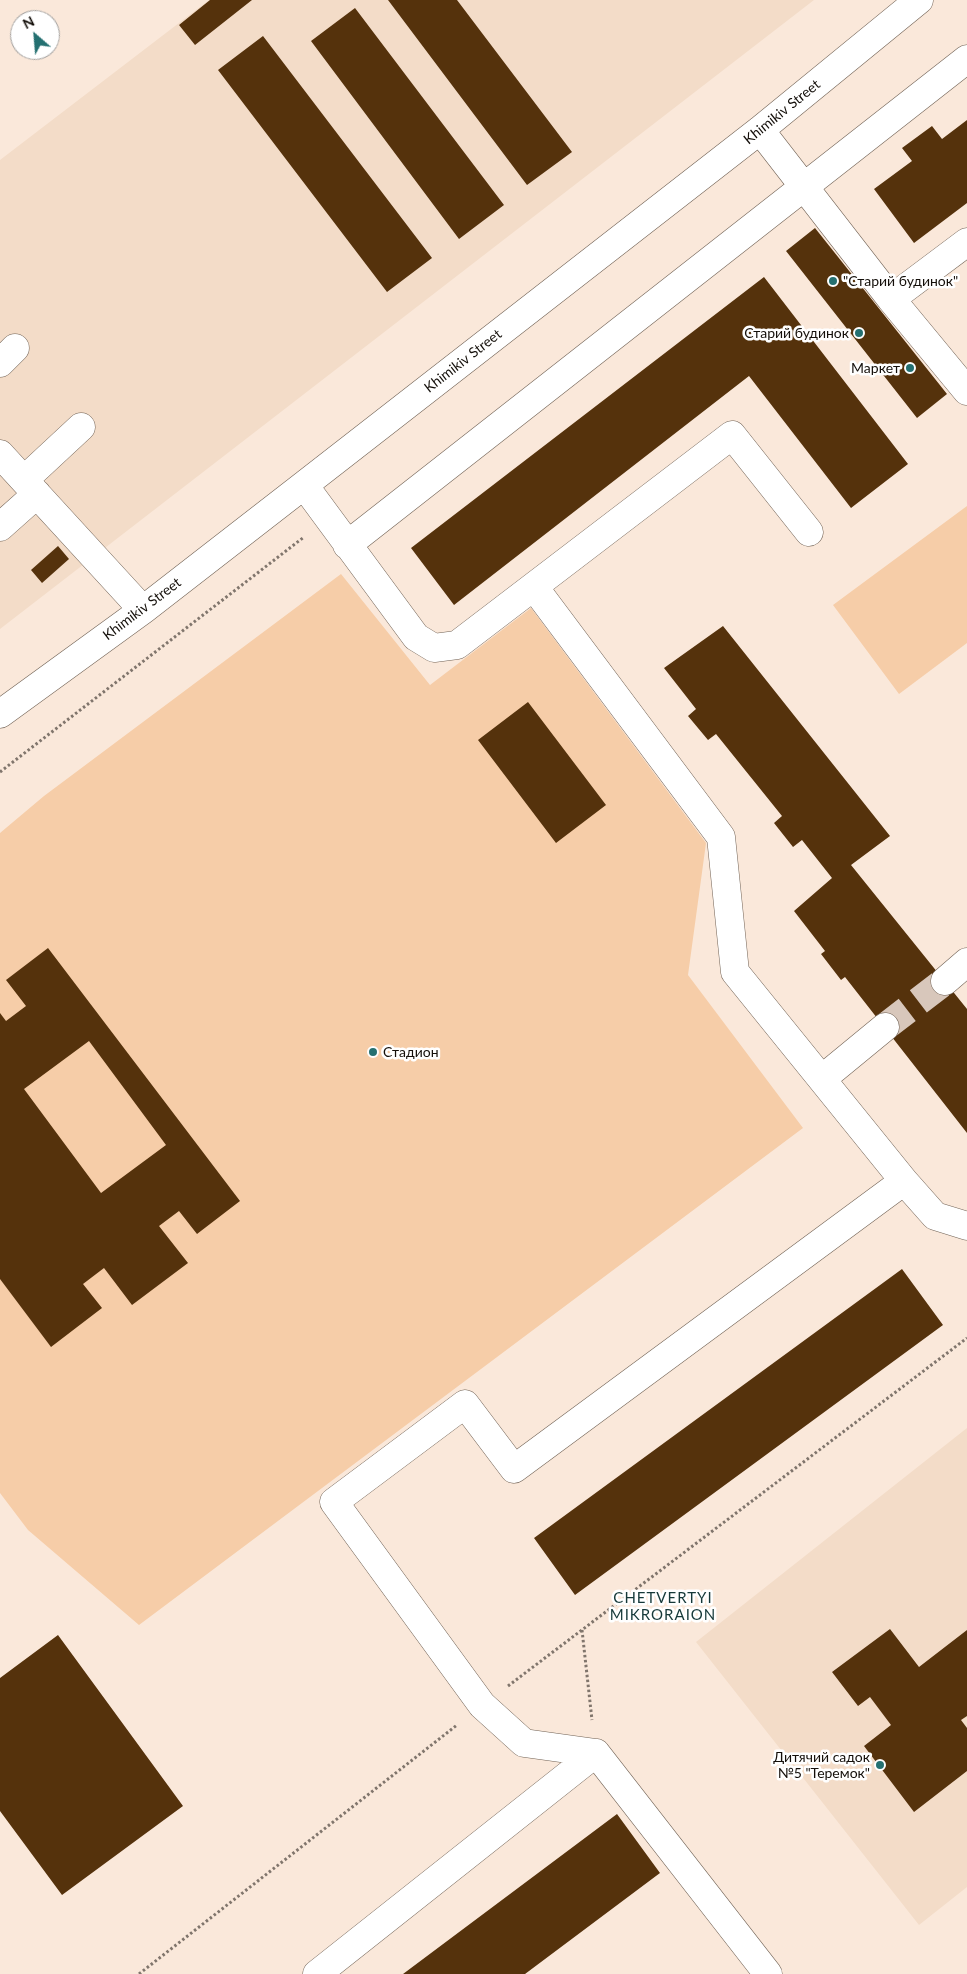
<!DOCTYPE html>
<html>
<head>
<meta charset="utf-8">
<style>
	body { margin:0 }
	#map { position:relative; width:967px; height:1974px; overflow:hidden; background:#fae8da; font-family:Lato,sans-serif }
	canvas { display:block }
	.north { position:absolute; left:10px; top:10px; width:50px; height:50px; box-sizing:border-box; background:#fff; border:1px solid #a19f9d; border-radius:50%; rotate:333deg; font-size:14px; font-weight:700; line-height:20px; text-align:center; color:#140f0a }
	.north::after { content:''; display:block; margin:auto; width:18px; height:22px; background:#247071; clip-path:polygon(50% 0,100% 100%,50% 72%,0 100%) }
</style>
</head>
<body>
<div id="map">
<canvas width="967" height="1974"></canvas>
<div class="north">N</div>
</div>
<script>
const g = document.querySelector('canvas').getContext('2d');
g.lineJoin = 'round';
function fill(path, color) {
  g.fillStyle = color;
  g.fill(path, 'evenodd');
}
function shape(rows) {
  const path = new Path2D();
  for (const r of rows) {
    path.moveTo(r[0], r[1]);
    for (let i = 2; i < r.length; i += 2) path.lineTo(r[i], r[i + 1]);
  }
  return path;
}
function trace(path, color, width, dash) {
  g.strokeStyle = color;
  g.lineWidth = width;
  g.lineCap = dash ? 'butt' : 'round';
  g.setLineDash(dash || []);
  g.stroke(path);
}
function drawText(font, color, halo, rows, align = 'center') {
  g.font = font + ' Lato,sans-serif';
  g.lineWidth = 5;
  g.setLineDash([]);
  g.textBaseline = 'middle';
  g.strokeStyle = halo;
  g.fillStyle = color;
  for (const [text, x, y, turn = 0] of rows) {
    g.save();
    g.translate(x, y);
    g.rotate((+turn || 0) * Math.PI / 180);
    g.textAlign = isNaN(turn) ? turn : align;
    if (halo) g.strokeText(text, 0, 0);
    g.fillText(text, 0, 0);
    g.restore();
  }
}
const built = shape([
	[209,0,814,0,0,629,0,160],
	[967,1428,967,1887,919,1925,696,1642]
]);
const green = shape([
	[967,506,967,643,899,694,833,605],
	[341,574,430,685,531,608,706,843,688,975,803,1128,139,1625,28,1530,0,1493,0,833,44,796]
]);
const building = shape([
	[210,0,252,0,195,45,179,25],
	[388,0,457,0,572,152,527,185],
	[355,8,504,205,459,239,311,41],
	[263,36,432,258,387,292,218,70],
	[967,120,967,203,914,243,874,189,912,161,902,148,932,126,942,139],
	[815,228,947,394,917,418,786,251],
	[764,277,908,464,851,508,749,376,454,605,411,548],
	[58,546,69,559,42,583,31,570],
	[723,626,890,836,851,865,967,1009,967,1133,845,977,841,980,821,954,825,951,794,911,832,878,802,840,793,847,774,823,782,816,716,734,708,740,688,716,696,709,664,668],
	[528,702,606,805,556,843,478,740],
	[48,948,240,1201,197,1234,179,1211,159,1226,188,1263,132,1305,104,1268,83,1284,102,1308,51,1347,0,1279,0,1013,6,1021,26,1006,6,980],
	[89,1041,166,1145,101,1193,24,1089],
	[902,1269,943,1325,575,1595,534,1538],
	[890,1629,919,1667,967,1630,967,1716,961,1720,967,1728,967,1771,914,1812,864,1746,891,1725,870,1697,858,1706,832,1672],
	[58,1635,183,1806,62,1895,0,1811,0,1678],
	[617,1814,660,1873,525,1974,403,1974]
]);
const minorTunnel = shape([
	[885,1027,945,981]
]);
const path = shape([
	[0,772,304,537],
	[582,1630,592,1720],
	[508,1686,967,1338],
	[139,1974,457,1725]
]);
const minor = shape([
	[760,130,891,299,967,391],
	[891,299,967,242],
	[0,363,15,348],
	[0,454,143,610],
	[24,480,81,427],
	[304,485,416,637,434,648,457,645,732,435,809,532],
	[0,527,37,494],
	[347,545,967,59],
	[534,587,721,837,735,972,904,1181,514,1469,465,1404,334,1502,482,1705,524,1743,596,1753,768,1974],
	[0,714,143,610,304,485,760,130,919,0],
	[945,981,967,962],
	[823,1078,885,1027],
	[904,1181,935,1216,967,1226],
	[317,1974,596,1753]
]);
const markers = [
	[833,281,5,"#247071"],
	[859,333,5,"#247071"],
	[910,368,5,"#247071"],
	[373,1052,5,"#247071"],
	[880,1765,5,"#247071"]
];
const streetNames = [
	["Khimikiv Street",782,112,-39],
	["Khimikiv Street",463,361,-38],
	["Khimikiv Street",142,609,-37]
];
const poiNames = [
	["\"Старий будинок\"",843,281,"left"],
	["Старий будинок",849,333],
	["Маркет",900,368],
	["Стадион",383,1052,"left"],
	["Дитячий садок",870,1757],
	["№5 \"Теремок\"",870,1773]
];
const neighbourhoodNames = [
	["CHETVERTYI",663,1598],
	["MIKRORAION",663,1615]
];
fill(built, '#f3dcc8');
fill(green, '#f6cda8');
fill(building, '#55320c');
trace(minorTunnel, '#d8c7bb', 28, [28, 14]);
trace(minor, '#716255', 29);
trace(path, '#80756c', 3, [2.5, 2.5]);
trace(minor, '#fff', 28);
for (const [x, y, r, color] of markers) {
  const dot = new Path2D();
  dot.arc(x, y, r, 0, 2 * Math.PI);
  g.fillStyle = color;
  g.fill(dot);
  trace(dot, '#fff', 2);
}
drawText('14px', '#140f0a', '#fff', streetNames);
drawText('14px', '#140f0a', '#fff', poiNames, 'right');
g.letterSpacing = '1px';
drawText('15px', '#163939', '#fff', neighbourhoodNames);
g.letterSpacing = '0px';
</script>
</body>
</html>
